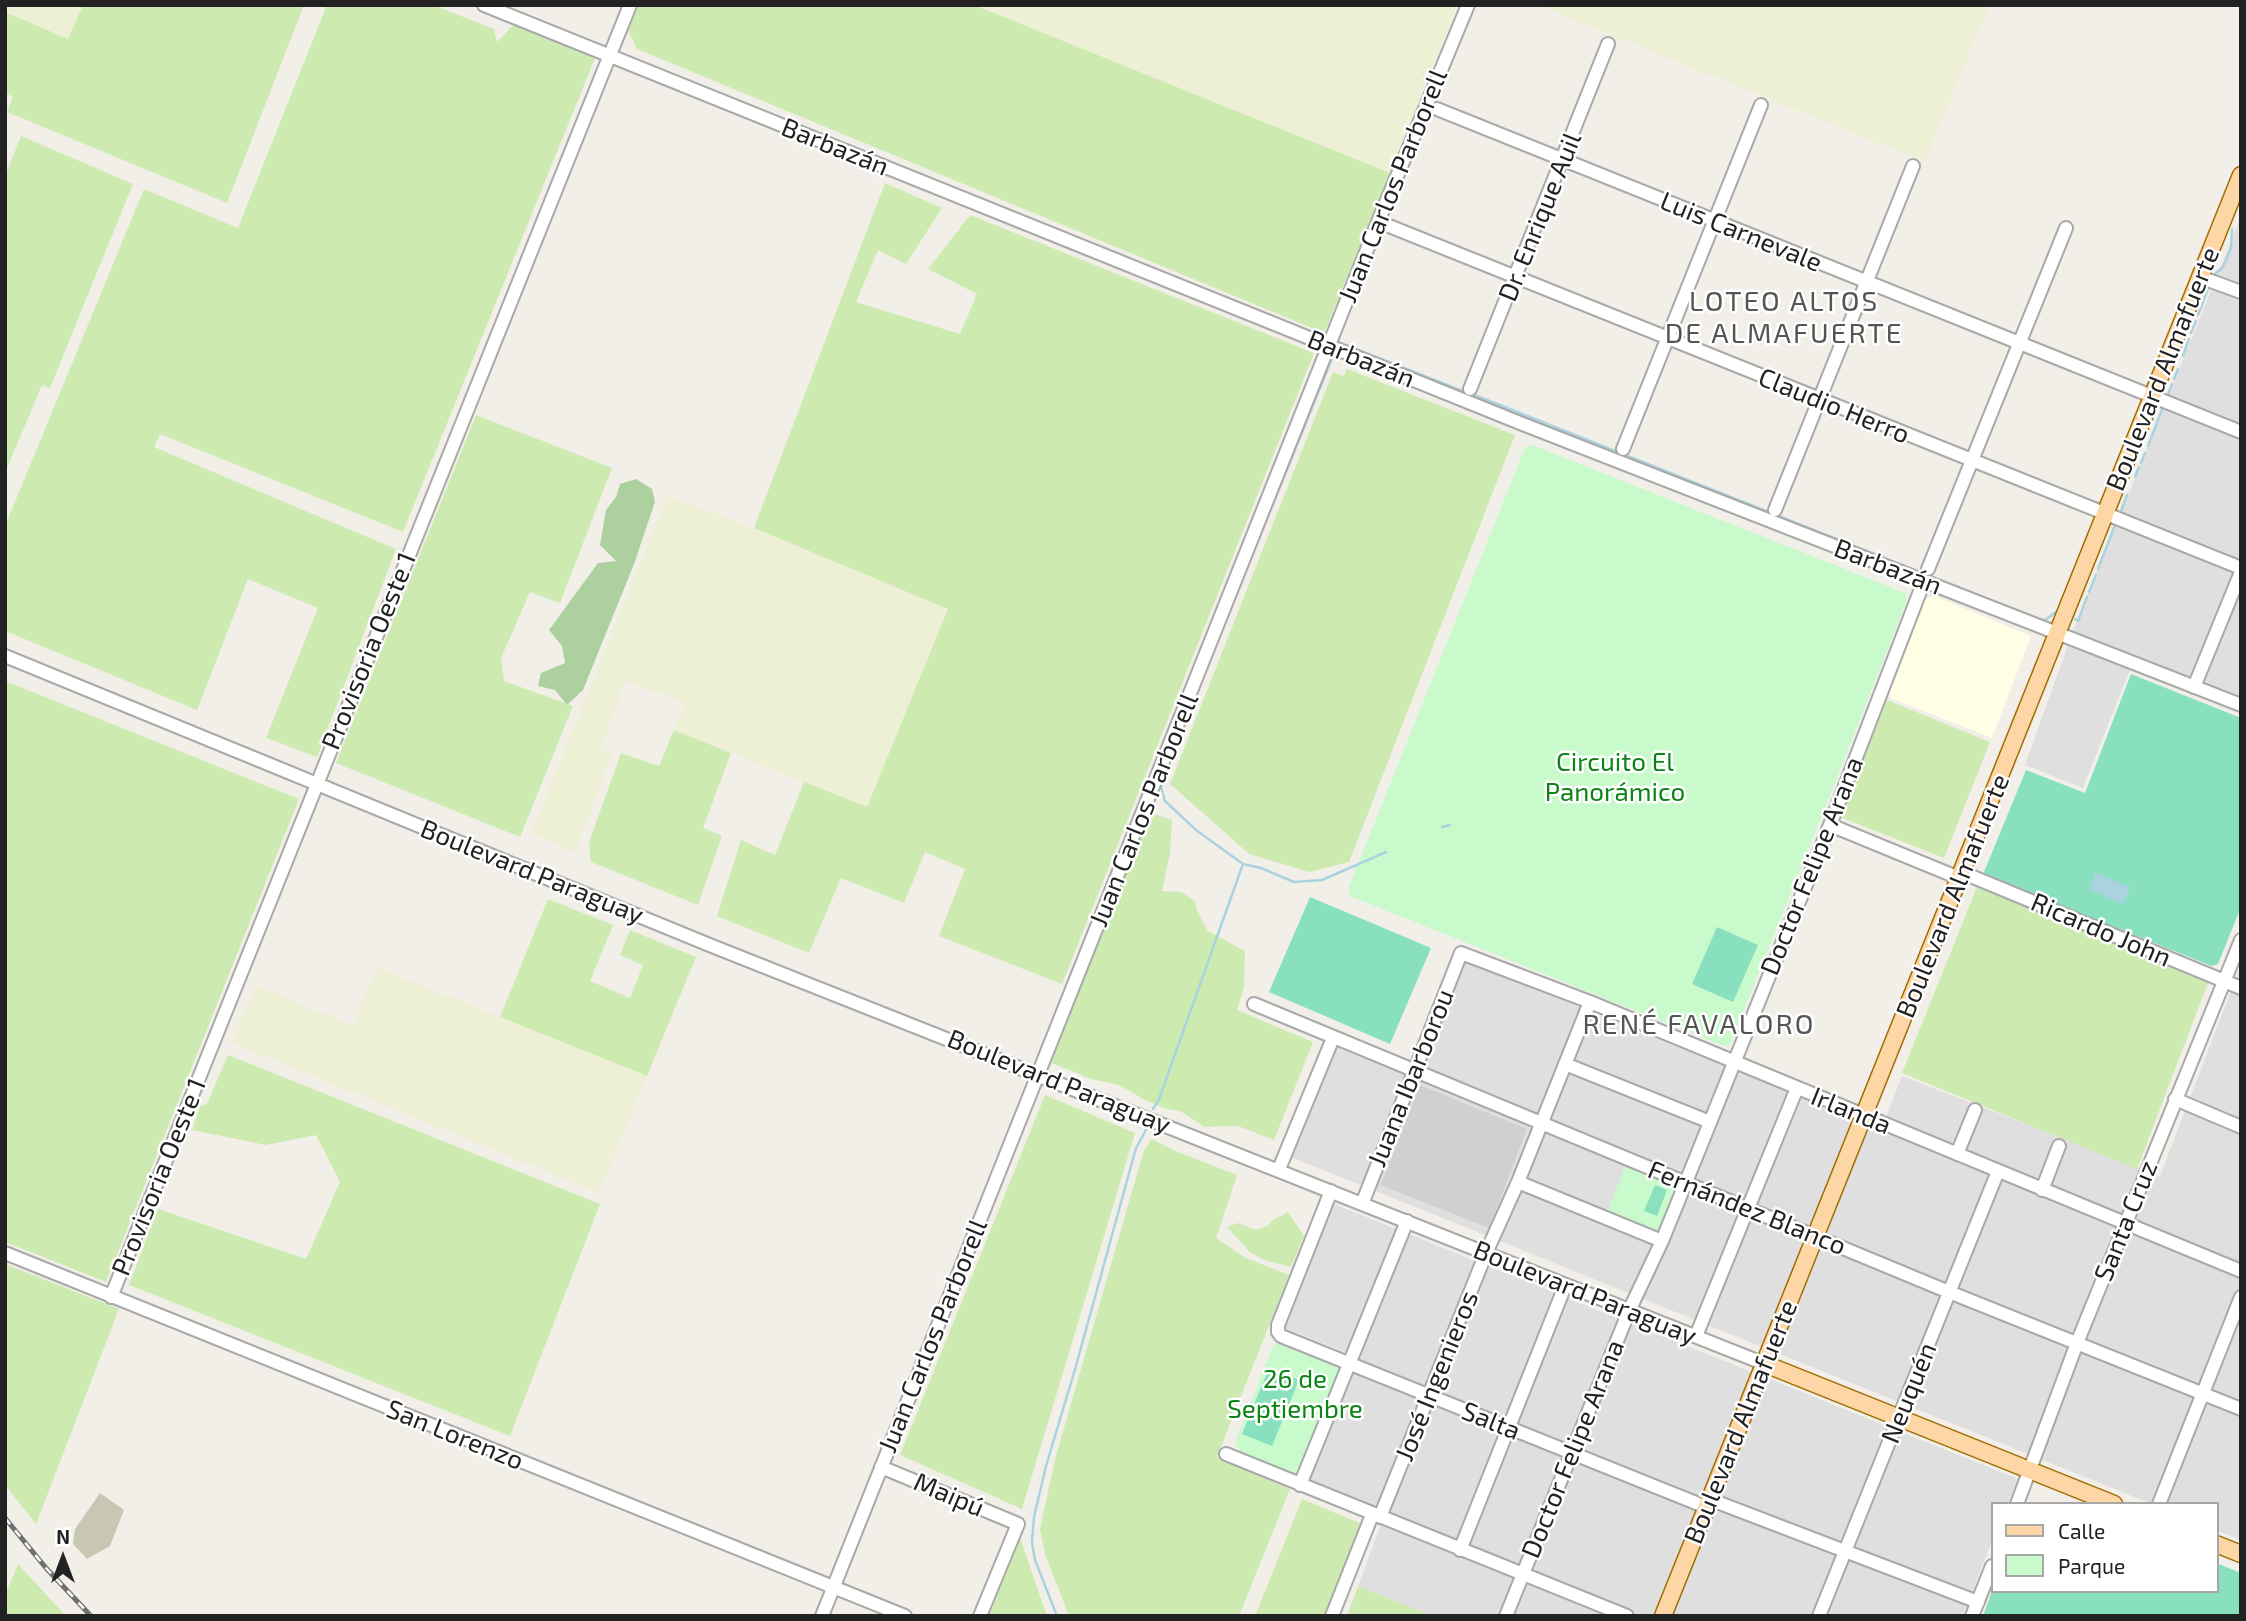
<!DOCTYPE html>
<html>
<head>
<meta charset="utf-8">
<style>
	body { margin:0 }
	#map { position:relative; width:2246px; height:1621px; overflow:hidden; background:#f2efe9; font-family:"Exo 2",sans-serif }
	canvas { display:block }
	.frame { position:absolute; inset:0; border:7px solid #222; pointer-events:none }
	.legend { position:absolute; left:1991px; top:1502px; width:228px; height:91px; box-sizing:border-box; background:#fff; border:2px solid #a7a7a7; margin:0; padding:9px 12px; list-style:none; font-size:21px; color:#222 }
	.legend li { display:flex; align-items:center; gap:14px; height:35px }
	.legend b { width:35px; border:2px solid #a7a7a7 }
	.north { position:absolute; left:28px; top:1523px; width:70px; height:70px; -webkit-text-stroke:5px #fff; paint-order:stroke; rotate:0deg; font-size:19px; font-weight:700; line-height:28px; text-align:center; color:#222 }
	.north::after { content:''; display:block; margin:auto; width:24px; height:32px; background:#222; clip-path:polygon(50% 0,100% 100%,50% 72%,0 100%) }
</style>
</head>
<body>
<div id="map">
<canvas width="2246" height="1621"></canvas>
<div class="frame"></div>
<ul class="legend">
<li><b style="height:9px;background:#fcd6a4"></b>Calle</li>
<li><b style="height:19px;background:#c8facc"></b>Parque</li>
</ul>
<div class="north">N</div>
</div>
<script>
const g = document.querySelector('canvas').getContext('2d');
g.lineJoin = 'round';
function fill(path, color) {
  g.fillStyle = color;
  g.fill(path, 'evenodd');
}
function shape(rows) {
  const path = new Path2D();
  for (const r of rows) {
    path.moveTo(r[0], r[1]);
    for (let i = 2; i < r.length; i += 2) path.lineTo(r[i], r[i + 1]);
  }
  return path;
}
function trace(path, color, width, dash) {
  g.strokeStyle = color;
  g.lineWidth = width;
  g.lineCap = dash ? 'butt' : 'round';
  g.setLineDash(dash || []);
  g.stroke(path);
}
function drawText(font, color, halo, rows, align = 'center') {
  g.font = font + ' "Exo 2",sans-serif';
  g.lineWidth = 5;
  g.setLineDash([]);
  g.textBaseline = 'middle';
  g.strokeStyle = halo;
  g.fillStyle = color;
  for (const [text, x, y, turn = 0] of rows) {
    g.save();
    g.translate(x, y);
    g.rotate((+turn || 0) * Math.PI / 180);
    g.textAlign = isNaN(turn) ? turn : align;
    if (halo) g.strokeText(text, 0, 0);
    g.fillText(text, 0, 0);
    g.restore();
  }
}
const residential = shape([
	[2241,217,2241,699,2135,657,2083,788,2025,765,2073,631],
	[1465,961,1881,1130,1902,1076,2160,1176,2241,965,2241,1540,2216,1530,2216,1504,2152,1504,1291,1157,1335,1047,1417,1080],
	[1334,1204,2018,1479,2008,1504,1992,1504,1992,1541,1962,1616,1433,1616,1358,1586,1386,1511,1309,1481,1358,1357,1284,1328]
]);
const education = shape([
	[1934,596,2031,636,1992,738,1891,698,1890,692,1926,599]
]);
const religious = shape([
	[1420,1085,1527,1129,1489,1228,1381,1185]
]);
const construction = shape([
	[100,1493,124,1510,110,1546,87,1559,73,1544,75,1529]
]);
const farmland = shape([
	[5,5,83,5,68,39,5,12],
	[974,5,1457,5,1390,173],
	[1536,5,1989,5,1925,162],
	[667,496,754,528,948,609,867,808,674,730,684,702,625,681,602,746,613,750,576,852,531,833],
	[376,967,647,1076,599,1193,232,1043,256,985,353,1026]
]);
const grass = shape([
	[83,5,304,5,227,203,7,112,13,97,5,93,5,12,68,39],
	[327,5,433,5,494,29,497,42,513,25,595,58,403,532,160,434,154,447,396,549,317,757,266,738,318,608,248,579,197,710,5,631,5,526,144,189,238,228],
	[639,5,974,5,1390,173,1324,333,637,49,628,30],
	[21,136,133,184,50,388,42,385,5,473,5,176],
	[885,183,942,208,906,264,878,250,856,302,960,334,977,294,928,269,970,215,1314,353,1062,984,939,936,965,869,925,852,904,903,841,878,809,953,717,916,741,840,775,855,804,782,867,807,948,609,754,528],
	[1347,369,1515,435,1349,862,1309,872,1249,854,1170,784,1333,372,1344,376],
	[476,415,612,468,560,603,530,592,501,658,504,681,573,706,520,837,336,763],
	[5,681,299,799,106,1282,5,1242],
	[1887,700,1990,742,1944,858,1840,817],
	[674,730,731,753,703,828,722,836,698,905,591,862,589,842,621,753,659,766],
	[1154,814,1172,820,1170,853,1162,891,1181,892,1195,901,1198,913,1208,931,1245,951,1244,987,1237,1010,1313,1042,1274,1140,1238,1126,1205,1127,1180,1111,1167,1109,1145,1100,1119,1085,1091,1079,1052,1063,1053,1052,1148,817],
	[1977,887,2208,983,2137,1169,1902,1073],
	[548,899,613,925,590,981,630,998,643,965,620,955,630,930,696,957,647,1076,500,1017],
	[228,1055,600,1204,510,1436,129,1285,158,1209,306,1259,340,1182,316,1135,266,1145,192,1130,200,1106,207,1104],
	[1045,1095,1135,1133,1022,1509,900,1455],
	[1151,1139,1178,1152,1237,1175,1216,1238,1246,1258,1289,1275,1217,1457,1290,1489,1239,1616,1069,1616,1045,1554,1040,1529,1055,1459,1143,1153],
	[1288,1212,1304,1236,1291,1267,1264,1260,1250,1252,1227,1227,1238,1223,1256,1230,1269,1225,1271,1221],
	[5,1264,119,1309,36,1524,5,1485],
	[1302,1499,1362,1524,1324,1616,1255,1616],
	[1020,1538,1047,1616,989,1616],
	[18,1564,66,1616,5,1616,5,1595],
	[1358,1586,1433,1616,1347,1616]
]);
const forest = shape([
	[636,479,652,489,655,502,634,564,583,690,567,705,555,690,538,686,541,673,565,663,562,646,549,630,598,563,616,561,600,545,606,510,616,497,620,484]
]);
const park = shape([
	[1532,445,1905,593,1907,600,1823,813,1730,1044,1724,1046,1350,896,1348,889,1525,448],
	[1626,1164,1674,1183,1677,1188,1660,1230,1652,1230,1607,1213],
	[1281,1341,1338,1363,1343,1368,1300,1473,1297,1474,1241,1453,1235,1443,1273,1346]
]);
const pitch = shape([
	[2131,674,2241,718,2241,907,2218,964,2212,966,1986,876,1984,872,2026,770,2085,793],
	[1310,897,1431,948,1390,1044,1269,992],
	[1717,927,1758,945,1733,1002,1692,984],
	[1655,1185,1667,1190,1657,1216,1644,1211],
	[1269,1368,1299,1380,1272,1446,1242,1434],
	[2216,1563,2241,1573,2241,1616,1983,1616,1992,1591,2216,1591]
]);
const water = shape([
	[2096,873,2130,887,2123,904,2089,890]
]);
const stream = shape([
	[2213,276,2223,267,2231,248,2232,229],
	[2198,315,2208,289],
	[2191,333,2196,321],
	[1338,342,1465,392],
	[2183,356,2189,339],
	[2174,379,2178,369],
	[1472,394,2022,613],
	[2168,395,2172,384],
	[2148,446,2163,407],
	[2141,463,2145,453],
	[2135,477,2139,467],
	[2120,514,2127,495],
	[2098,569,2115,525],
	[2089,592,2096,575],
	[1233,602,1333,356],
	[2075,619,2078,621,2087,597],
	[2041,620,2045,620,2056,612],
	[1165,771,1161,787,1165,801,1196,830,1243,864],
	[1442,827,1450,825],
	[1153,1109,1159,1099,1243,864,1261,868,1294,882,1322,880,1386,852],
	[1057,1616,1035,1560,1032,1542,1034,1517,1046,1466,1076,1366,1136,1148,1146,1130]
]);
const minor = shape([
	[484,5,1520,423,2241,705],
	[1437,109,2241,432],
	[1389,226,2241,568],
	[2200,277,2241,292],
	[1470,389,1608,44],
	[1623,449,1761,105],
	[1775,510,1913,166],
	[1928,569,2066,228],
	[5,656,712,946,1765,1364],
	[2194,687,2241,572],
	[1830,825,1959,878],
	[1961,872,2241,988],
	[1254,1004,1949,1292,2241,1409],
	[1565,1064,1710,1122],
	[2175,1099,2241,1127],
	[1957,1154,1975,1110],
	[1279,1169,1333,1038],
	[1518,1182,1662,1241],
	[2042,1190,2059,1146],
	[1331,1191,1278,1325,1278,1332,1281,1336,1706,1507],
	[1362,1204,1461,953,1590,1002,2241,1271],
	[5,1253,905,1616],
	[111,1297,630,5],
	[1696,1336,1797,1088],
	[1226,1454,1627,1616],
	[881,1467,1018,1524,980,1616],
	[1300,1485,1407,1221],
	[1709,1499,1978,1602],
	[2017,1504,2077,1343,2241,940],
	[2159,1504,2241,1297],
	[1380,1517,1486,1253,1518,1182,1590,1002],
	[1460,1550,1565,1286],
	[822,1616,1378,222,1468,5],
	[1332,1616,1372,1515],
	[1506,1616,1629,1311,1662,1241,1686,1182,1830,825,1924,581],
	[1819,1616,1998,1171],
	[1972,1616,1992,1566]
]);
const major = shape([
	[1765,1364,2114,1504],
	[2216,1544,2241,1554],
	[1663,1616,2241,175]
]);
const rail = shape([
	[5,1518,46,1568,91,1616]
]);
const streetNames = [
	["Barbazán",835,147,22],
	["Juan Carlos Parborell",1393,186,-68],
	["Dr. Enrique Auil",1540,217,-68],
	["Luis Carnevale",1741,232,22],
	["Barbazán",1361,359,22],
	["Boulevard Almafuerte",2163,369,-68],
	["Claudio Herro",1834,406,22],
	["Barbazán",1888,567,21],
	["Provisoria Oeste 1",369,651,-68],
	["Juan Carlos Parborell",1144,810,-68],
	["Doctor Felipe Arana",1812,866,-68],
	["Boulevard Paraguay",532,872,22],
	["Boulevard Almafuerte",1953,896,-68],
	["Ricardo John",2101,930,23],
	["Juana Ibarborou",1411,1078,-68],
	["Boulevard Paraguay",1059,1082,22],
	["Irlanda",1851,1111,22],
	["Provisoria Oeste 1",159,1177,-68],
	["Fernández Blanco",1747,1208,22],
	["Santa Cruz",2126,1221,-68],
	["Boulevard Paraguay",1585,1293,22],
	["Juan Carlos Parborell",933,1336,-68],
	["José Ingenieros",1437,1376,-68],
	["Neuquén",1909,1393,-68],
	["Salta",1491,1421,22],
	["Boulevard Almafuerte",1741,1422,-68],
	["San Lorenzo",455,1435,22],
	["Doctor Felipe Arana",1573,1449,-68],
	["Maipú",949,1495,23]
];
const parkNames = [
	["Circuito El",1615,762],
	["Panorámico",1615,792],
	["26 de",1295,1379],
	["Septiembre",1295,1409]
];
const neighbourhoodNames = [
	["LOTEO ALTOS",1784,302],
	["DE ALMAFUERTE",1784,334],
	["RENÉ FAVALORO",1699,1025]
];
fill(residential, '#e0dfdf');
fill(education, '#ffffe5');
fill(religious, '#d0d0d0');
fill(construction, '#c7c7b4');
fill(farmland, '#eef0d5');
fill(grass, '#cdebb0');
fill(forest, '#add19e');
fill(park, '#c8facc');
fill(pitch, '#88e0be');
fill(water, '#aad3df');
trace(stream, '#aad3df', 2.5);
trace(minor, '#a9a9a9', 16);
trace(major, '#a06b00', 19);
trace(minor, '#fff', 12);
trace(major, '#fcd6a4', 16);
trace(rail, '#707070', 5);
trace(rail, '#fff', 2.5, [8]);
drawText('26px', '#222', '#fff', streetNames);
drawText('26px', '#0c8416', '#fff', parkNames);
g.letterSpacing = '2px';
drawText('28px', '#555', '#fff', neighbourhoodNames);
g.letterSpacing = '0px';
</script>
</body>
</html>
